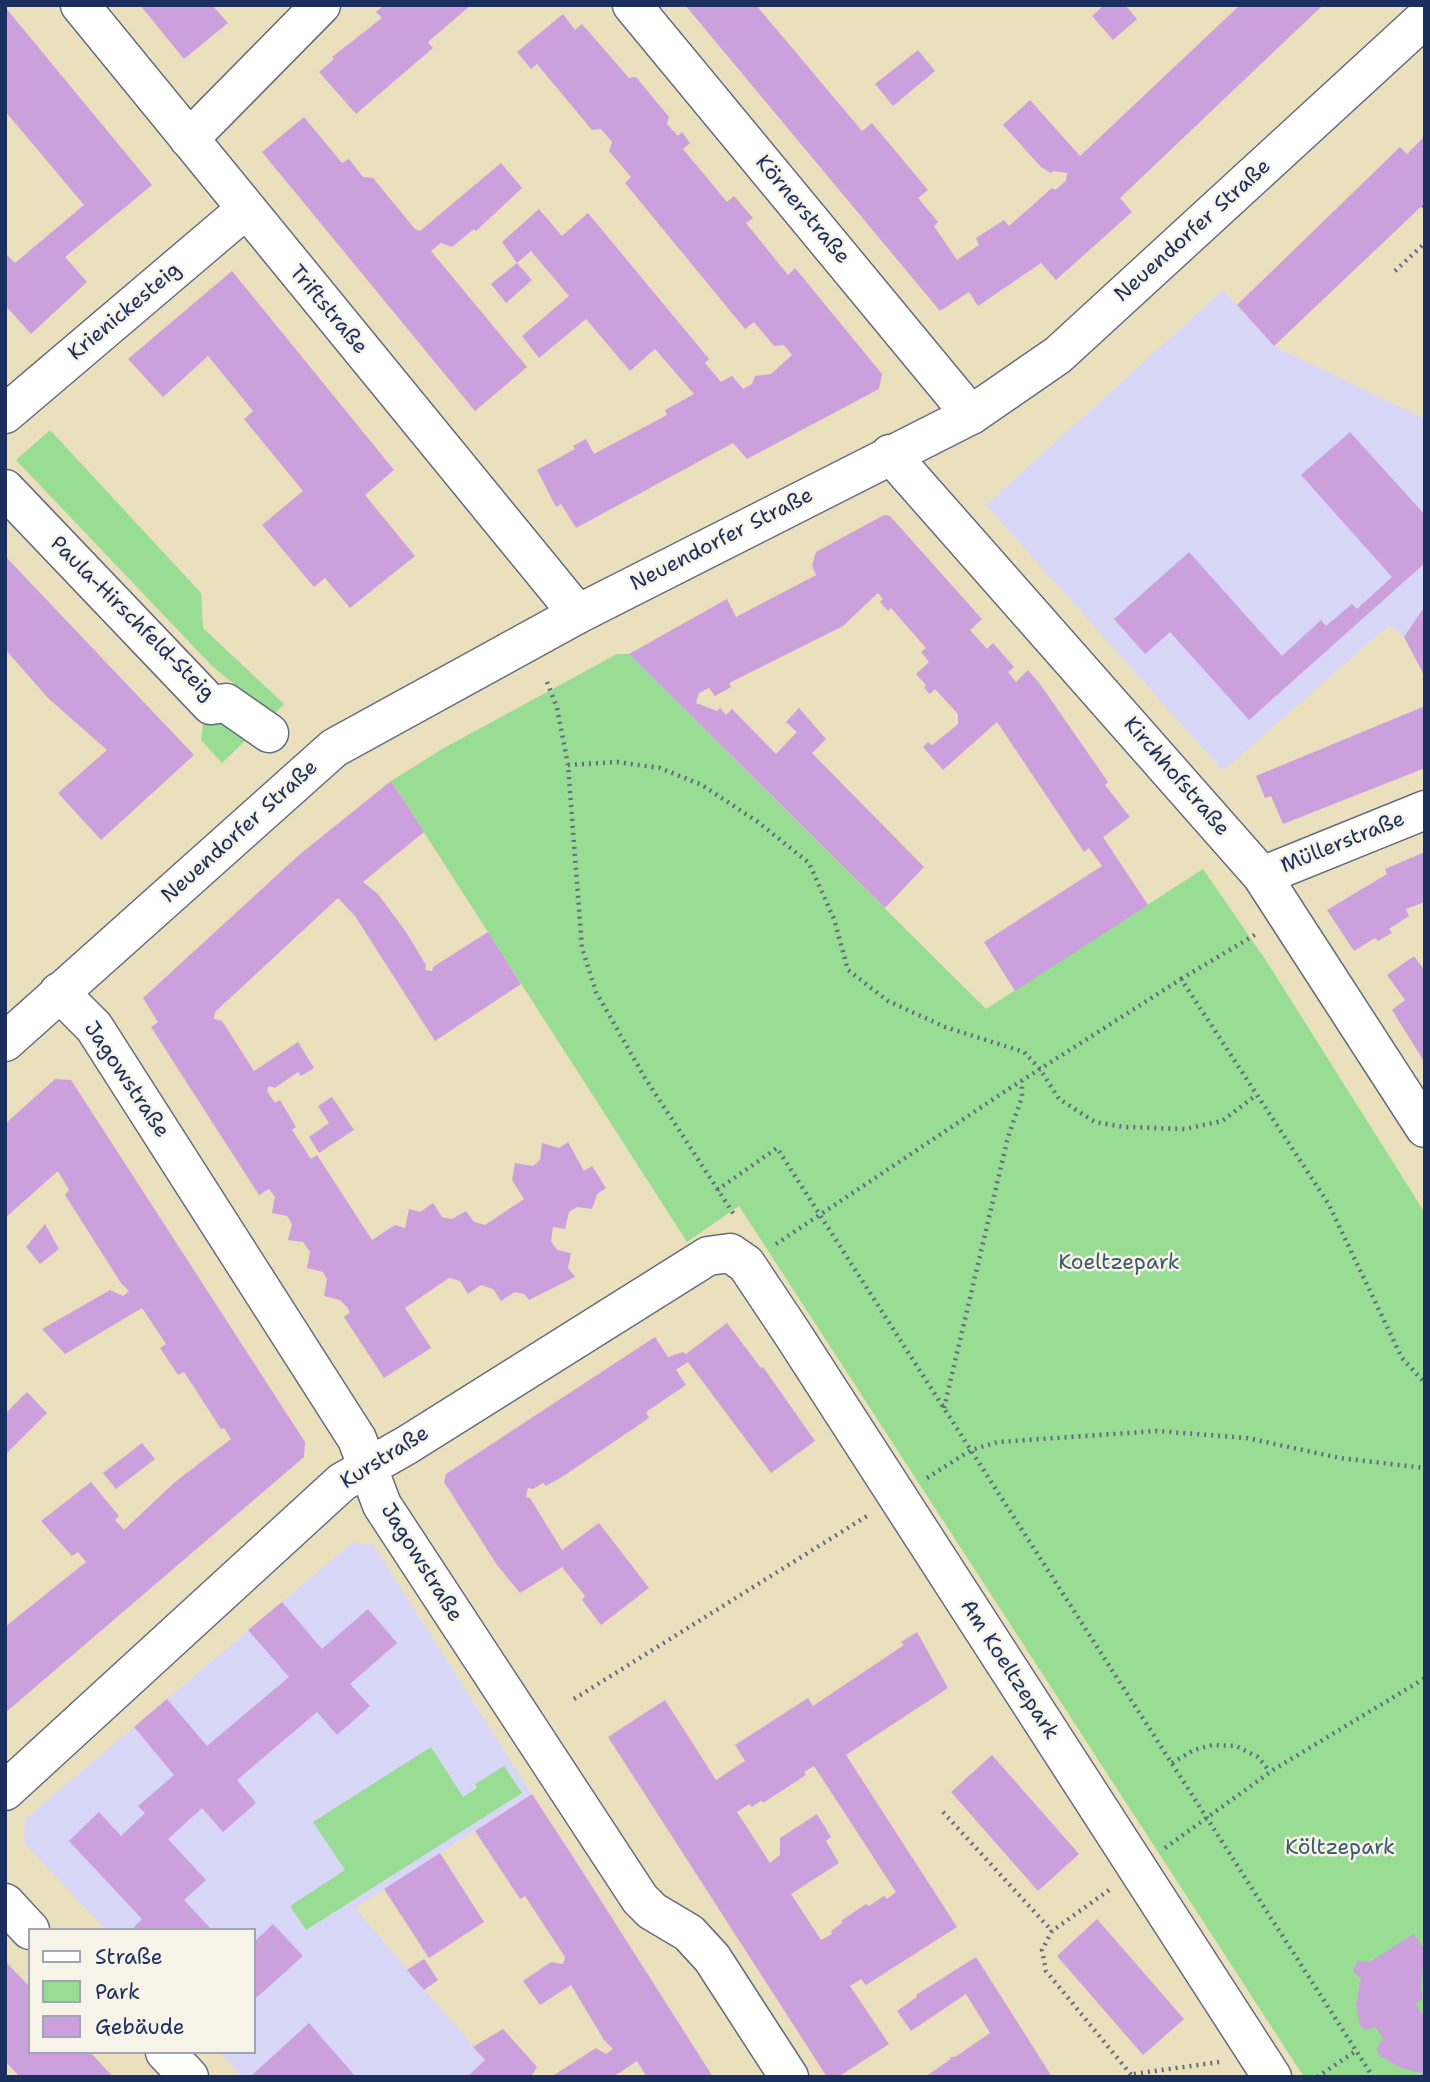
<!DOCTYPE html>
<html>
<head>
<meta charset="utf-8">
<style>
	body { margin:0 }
	#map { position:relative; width:1430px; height:2082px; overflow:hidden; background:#ebe0bd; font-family:"Shantell Sans",sans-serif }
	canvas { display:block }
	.frame { position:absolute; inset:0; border:7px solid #1b2f5e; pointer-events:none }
	.legend { position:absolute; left:28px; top:1928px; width:228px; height:126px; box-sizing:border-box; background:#f7f3e8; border:2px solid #9fa5b1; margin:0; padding:9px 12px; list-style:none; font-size:21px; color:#1b2f5e }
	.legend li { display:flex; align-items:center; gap:14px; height:35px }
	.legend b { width:35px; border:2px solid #9fa5b1 }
</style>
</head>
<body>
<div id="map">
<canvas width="1430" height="2082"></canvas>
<div class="frame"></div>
<ul class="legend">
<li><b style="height:9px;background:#fff"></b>Straße</li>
<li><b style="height:19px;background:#99dc93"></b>Park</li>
<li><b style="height:19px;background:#cba0dc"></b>Gebäude</li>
</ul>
</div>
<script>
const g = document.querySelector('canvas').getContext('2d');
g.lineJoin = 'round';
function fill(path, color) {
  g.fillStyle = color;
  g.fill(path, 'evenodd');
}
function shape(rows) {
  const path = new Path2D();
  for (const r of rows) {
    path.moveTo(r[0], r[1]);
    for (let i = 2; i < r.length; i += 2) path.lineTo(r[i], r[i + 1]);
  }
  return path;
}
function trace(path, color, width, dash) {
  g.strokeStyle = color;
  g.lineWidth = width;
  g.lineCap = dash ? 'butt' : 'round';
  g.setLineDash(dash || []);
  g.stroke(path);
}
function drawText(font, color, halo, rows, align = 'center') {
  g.font = font + ' "Shantell Sans",sans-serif';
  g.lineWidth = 5;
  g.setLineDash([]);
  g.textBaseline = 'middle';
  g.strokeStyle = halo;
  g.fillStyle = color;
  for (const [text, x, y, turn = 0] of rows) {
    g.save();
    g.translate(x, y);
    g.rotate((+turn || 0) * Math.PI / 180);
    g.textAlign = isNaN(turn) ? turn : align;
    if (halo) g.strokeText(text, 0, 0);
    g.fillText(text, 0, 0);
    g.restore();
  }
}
const built = shape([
	[1223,290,1274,346,1425,419,1425,606,1404,637,1389,625,1223,771,986,505],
	[353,1542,373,1544,532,1794,355,1908,485,2060,467,2077,242,2077,220,2052,254,2052,254,1930,106,1930,24,1843,25,1819]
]);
const green = shape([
	[50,430,201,593,203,628,284,704,273,715,213,667,16,460],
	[617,654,629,654,986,1009,1203,869,1267,962,1425,1213,1425,2077,1304,2077,739,1206,687,1242,391,781,444,748],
	[211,716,251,735,222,763,201,740,203,724],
	[431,1747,463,1797,477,1788,475,1784,504,1766,522,1793,306,1930,290,1906,345,1870,313,1822]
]);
const building = shape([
	[140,5,212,5,228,23,184,59],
	[384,5,471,5,428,42,433,48,356,114,319,72,334,59,332,57,382,18,376,12],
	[685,5,756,5,862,131,872,123,928,190,918,198,938,222,934,226,957,260,979,245,976,238,1004,220,1009,226,1052,188,1055,190,1066,181,1067,173,1054,171,1051,173,1041,167,1003,125,1030,100,1080,156,1240,5,1323,5,1120,198,1132,212,1056,280,1041,263,978,306,969,292,940,311],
	[1104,5,1125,5,1137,19,1113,40,1092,16],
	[5,7,152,185,65,257,87,282,31,334,5,305,5,257,7,255,15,263,84,205,5,111],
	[563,14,575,30,582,24,629,78,636,77,669,117,667,124,678,136,682,132,690,143,683,149,727,202,734,196,753,218,746,223,788,275,795,268,882,374,879,389,747,459,733,443,576,528,561,504,556,507,537,470,575,449,573,446,586,439,594,454,667,415,665,410,694,394,655,349,630,371,586,319,539,358,522,336,569,296,531,251,517,263,502,242,539,209,562,236,588,213,709,359,705,363,721,382,732,376,743,389,752,384,755,376,771,374,792,355,784,345,774,346,754,322,745,329,625,183,631,177,609,151,612,142,601,129,592,130,537,64,531,69,517,52],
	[918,50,935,71,893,106,875,84],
	[304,117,342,163,349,159,363,177,373,178,415,229,420,231,501,163,522,188,476,231,474,229,452,247,441,243,431,251,527,367,475,411,262,152],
	[1425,136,1425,203,1274,346,1237,305,1400,147,1407,154],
	[517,263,532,280,506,303,491,284],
	[232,271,394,470,365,495,415,556,350,608,325,578,314,587,262,525,303,491,244,419,253,411,208,356,163,397,128,359],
	[1350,432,1425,515,1425,563,1249,720,1170,632,1145,654,1114,619,1189,552,1282,656,1321,620,1326,626,1352,604,1357,609,1392,577,1301,475],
	[884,515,890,516,982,619,970,630,987,649,993,643,1014,667,1008,672,1016,682,1028,670,1040,684,1108,782,1105,785,1130,817,1103,837,1148,905,1015,991,984,942,1102,866,1089,848,1084,852,997,722,943,770,923,747,928,742,932,745,951,730,958,724,958,714,935,689,930,694,924,688,926,685,916,674,929,662,921,652,926,648,891,608,888,611,880,602,883,599,878,593,843,626,729,683,731,687,715,696,709,688,699,693,696,703,717,711,720,708,726,715,732,709,776,754,797,732,786,722,799,708,826,739,812,753,924,867,885,908,629,654,727,599,736,617,816,575,812,565,816,552],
	[5,556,194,755,101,840,58,793,107,750,48,698,5,649],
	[1425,606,1425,677,1404,637],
	[1425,706,1425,768,1283,824,1271,796,1265,798,1256,776],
	[391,781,424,832,363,882,378,894,406,932,426,965,425,970,432,971,433,967,488,932,521,984,435,1041,355,916,338,898,215,1012,214,1019,222,1021,254,1071,298,1042,314,1068,301,1076,298,1072,275,1088,269,1086,267,1091,275,1103,280,1100,296,1127,292,1130,311,1159,317,1155,372,1240,395,1225,405,1228,409,1209,420,1212,433,1203,442,1217,452,1219,466,1211,474,1222,485,1225,524,1199,512,1180,515,1163,533,1166,540,1160,542,1143,559,1148,568,1142,584,1171,592,1166,606,1188,597,1194,592,1209,577,1207,569,1212,565,1229,553,1227,551,1241,557,1250,571,1253,568,1268,575,1277,529,1300,524,1294,515,1292,501,1301,493,1289,481,1285,468,1294,460,1281,449,1278,405,1308,431,1348,384,1378,344,1317,350,1312,347,1307,340,1300,324,1296,327,1279,323,1272,307,1268,310,1252,303,1242,288,1240,292,1224,287,1216,272,1213,275,1197,269,1189,259,1195,151,1027,158,1022,143,998,299,855],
	[1425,852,1425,902,1406,909,1409,916,1389,929,1392,933,1378,941,1375,938,1354,951,1327,910,1387,874,1385,869],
	[1414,956,1425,971,1425,1063,1392,1010,1405,1000,1387,975],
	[55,1079,71,1080,305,1442,304,1457,5,1713,5,1627,86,1562,78,1552,72,1556,41,1521,91,1482,119,1516,115,1520,124,1530,175,1482,231,1439,224,1428,221,1429,184,1372,178,1375,160,1348,166,1344,142,1308,65,1354,42,1329,110,1290,123,1296,129,1291,121,1283,65,1195,69,1190,58,1171,5,1218,5,1124],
	[332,1097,354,1130,319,1153,309,1137,329,1123,318,1106],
	[45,1224,59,1249,40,1264,26,1247],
	[727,1323,761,1368,763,1367,815,1441,771,1473,688,1362,676,1370,686,1385,646,1412,649,1418,562,1477,546,1486,543,1483,533,1489,528,1488,526,1497,530,1498,562,1550,599,1523,649,1588,601,1625,582,1600,585,1596,562,1567,520,1593,497,1565,444,1482,446,1474,655,1337,668,1357,683,1352,686,1354],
	[27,1392,47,1413,5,1455,5,1414],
	[142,1443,155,1459,116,1489,103,1473],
	[282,1602,322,1649,368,1609,397,1643,350,1684,370,1706,337,1735,317,1712,237,1780,256,1803,223,1832,202,1808,168,1839,206,1880,184,1900,212,1930,136,1930,134,1927,142,1919,69,1841,99,1812,121,1836,145,1813,138,1806,174,1775,134,1727,167,1699,207,1746,289,1677,248,1630],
	[917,1632,948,1688,846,1755,957,1927,866,1985,861,1979,850,1986,889,2044,838,2077,827,2077,608,1737,665,1700,716,1780,745,1761,735,1745,808,1698,813,1706,904,1645,901,1642],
	[814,1766,896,1892,887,1899,884,1896,869,1906,866,1904,841,1921,842,1923,831,1931,832,1934,821,1940,791,1894,839,1863,826,1841,831,1837,817,1814,780,1838,780,1855,770,1863,737,1812,749,1804,752,1807,762,1800,763,1803,806,1775,804,1772],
	[992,1755,1079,1854,1038,1891,951,1792],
	[532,1794,577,1863,713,2077,647,2077,637,2061,613,2077,551,2077,596,2048,606,2054,613,2049,604,2040,571,1985,540,2005,523,1981,551,1962,563,1964,565,1957,525,1896,520,1899,475,1831],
	[440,1853,484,1922,429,1958,384,1889],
	[1097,1919,1184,2019,1143,2055,1057,1956],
	[273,1924,303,1956,254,2000,254,1942],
	[1414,1934,1425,1950,1421,1988,1423,1999,1415,2003,1421,2013,1425,2011,1425,2077,1421,2077,1421,2073,1399,2067,1379,2055,1377,2049,1383,2037,1375,2027,1366,2030,1360,2026,1356,2004,1361,1979,1353,1971,1357,1961,1370,1962],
	[976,1957,1049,2072,1052,2077,925,2077,951,2059,950,2057,955,2057,990,2033,966,1994,911,2031,897,2011,917,1997,916,1995],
	[424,1959,438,1980,424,1990,407,1970],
	[5,1961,30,1987,30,2052,90,2052,113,2077,20,2077,5,2061],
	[309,2023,356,2077,250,2077],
	[503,2029,537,2067,531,2077,467,2077,485,2060,473,2047]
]);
const path = shape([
	[1423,205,1425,207],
	[1395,271,1425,243],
	[547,682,557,708,568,765,582,948,596,992,645,1078,735,1216],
	[568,765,617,762,660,768,702,785,758,822,809,863,834,919,848,970,888,1001,945,1027,1024,1052,1040,1069,1059,1099,1095,1122,1124,1127,1185,1129,1222,1121,1255,1096],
	[1181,979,1258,933],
	[717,1190,777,1148,1373,2077],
	[776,1244,1004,1092,1181,979,1328,1203,1402,1358,1425,1383],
	[944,1408,1008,1137,1022,1097,1022,1081],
	[927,1478,971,1450,998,1442,1157,1431,1247,1438,1340,1458,1425,1468],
	[574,1699,867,1516],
	[1172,1763,1194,1750,1212,1745,1236,1746,1258,1757,1270,1772],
	[943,1812,1052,1931],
	[1165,1848,1273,1770,1425,1678],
	[1109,1890,1052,1931,1042,1950,1046,1971,1133,2077],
	[1134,2074,1219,2062],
	[1317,2077,1356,2051]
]);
const minor = shape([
	[80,5,578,614],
	[632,5,971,415],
	[189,139,321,5],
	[5,414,245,210],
	[890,454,1262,876,1425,1128],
	[5,489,211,705,226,703,269,733],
	[1262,876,1425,810],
	[59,992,94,1027,357,1439,382,1505,640,1899,652,1911,689,1933,712,1958,789,2077],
	[5,1791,342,1482,407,1445,708,1256,730,1253,746,1264,792,1333,1272,2077],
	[5,1903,30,1930],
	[165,2052,189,2077]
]);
const major = shape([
	[5,1042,334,748,578,614,971,415,1058,355,1425,18]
]);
const streetNames = [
	["Körnerstraße",802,210,50],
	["Neuendorfer Straße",1193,231,-42],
	["Triftstraße",328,310,50],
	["Krienickesteig",125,312,-40],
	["Neuendorfer Straße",722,540,-27],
	["Paula-Hirschfeld-Steig",132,619,45],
	["Kirchhofstraße",1176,777,49],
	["Neuendorfer Straße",240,832,-42],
	["Müllerstraße",1343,843,-22],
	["Jagowstraße",126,1080,56],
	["Kurstraße",385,1458,-32],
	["Jagowstraße",421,1563,58],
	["Am Koeltzepark",1009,1670,57]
];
const parkNames = [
	["Koeltzepark",1119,1264],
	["Költzepark",1340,1849]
];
fill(built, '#d9d7f8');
fill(green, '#99dc93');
fill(building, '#cba0dc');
trace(minor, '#646d7f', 41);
trace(major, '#646d7f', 41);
trace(path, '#646d7f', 4.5, [2, 5]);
trace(minor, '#fff', 38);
trace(major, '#fff', 38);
drawText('21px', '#1b2f5e', '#f7f3e8', streetNames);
drawText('21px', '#3a5a6b', '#f7f3e8', parkNames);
</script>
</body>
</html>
